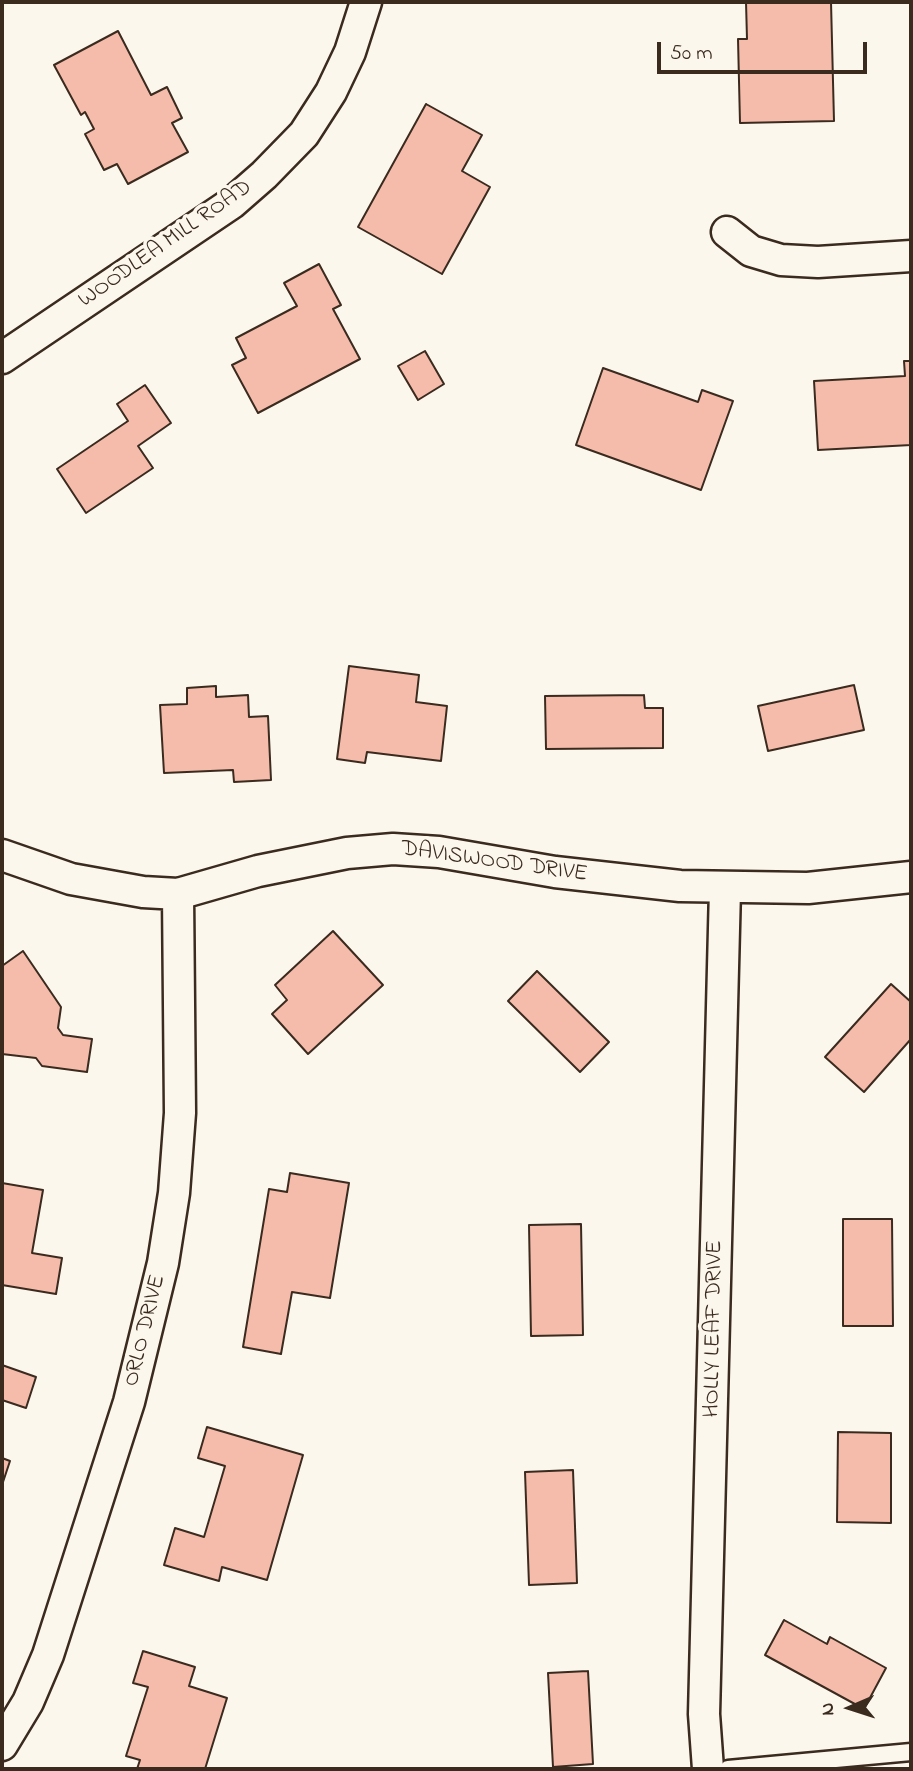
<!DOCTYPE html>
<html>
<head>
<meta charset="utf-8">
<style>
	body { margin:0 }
	#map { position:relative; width:913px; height:1771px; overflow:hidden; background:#fbf7ec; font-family:"Indie Flower",sans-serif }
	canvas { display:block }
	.frame { position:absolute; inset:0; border:4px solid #3b2a1e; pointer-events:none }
	.north { position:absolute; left:815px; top:1673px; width:70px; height:70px; -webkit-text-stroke:5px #fbf7ec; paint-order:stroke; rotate:267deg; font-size:19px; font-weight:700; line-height:28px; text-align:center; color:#3b2a1e }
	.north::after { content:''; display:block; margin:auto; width:24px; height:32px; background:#3b2a1e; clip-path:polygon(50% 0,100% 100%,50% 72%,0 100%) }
	.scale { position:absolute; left:657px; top:42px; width:210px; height:32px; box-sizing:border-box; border:4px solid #3b2a1e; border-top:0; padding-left:9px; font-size:21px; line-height:24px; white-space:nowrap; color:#3b2a1e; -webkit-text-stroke:5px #fbf7ec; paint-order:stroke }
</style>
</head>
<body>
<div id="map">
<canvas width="913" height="1771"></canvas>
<div class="frame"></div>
<div class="north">N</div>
<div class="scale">50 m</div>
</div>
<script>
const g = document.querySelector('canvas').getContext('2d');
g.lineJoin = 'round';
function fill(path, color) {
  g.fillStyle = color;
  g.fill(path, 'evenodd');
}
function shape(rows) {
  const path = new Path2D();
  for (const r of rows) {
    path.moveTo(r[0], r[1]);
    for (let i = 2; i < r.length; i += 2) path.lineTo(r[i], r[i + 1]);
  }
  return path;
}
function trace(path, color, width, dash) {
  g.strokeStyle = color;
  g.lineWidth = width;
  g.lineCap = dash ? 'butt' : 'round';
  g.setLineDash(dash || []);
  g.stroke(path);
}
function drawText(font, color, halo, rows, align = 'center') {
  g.font = font + ' "Indie Flower",sans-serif';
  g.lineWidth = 7;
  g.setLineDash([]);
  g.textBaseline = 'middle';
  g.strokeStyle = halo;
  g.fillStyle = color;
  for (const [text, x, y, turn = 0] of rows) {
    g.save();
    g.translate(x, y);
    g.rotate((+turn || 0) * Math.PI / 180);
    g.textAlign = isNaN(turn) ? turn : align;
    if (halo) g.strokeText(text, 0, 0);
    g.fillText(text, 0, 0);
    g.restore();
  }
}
const building = shape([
	[746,2,831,2,834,121,740,123,738,39,747,39,746,2],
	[118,31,151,95,167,87,182,118,172,123,188,152,128,184,117,164,104,170,85,134,94,129,85,112,81,115,54,65,118,31],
	[426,104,482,135,462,171,490,187,442,274,358,227,426,104],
	[319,264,341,305,333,309,360,359,258,413,232,365,246,358,236,338,297,306,284,283,319,264],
	[425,351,444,384,418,400,398,366,425,351],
	[904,361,911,361,911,445,818,450,814,381,905,376,904,361],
	[603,368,698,402,702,390,733,401,701,490,576,445,603,368],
	[145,385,171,423,138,446,153,468,86,513,57,469,128,421,117,404,145,385],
	[349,666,419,675,416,702,447,706,441,761,367,752,365,763,337,759,349,666],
	[854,685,864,730,768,751,758,706,854,685],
	[216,686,216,697,248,695,249,717,268,716,271,780,234,782,233,770,164,773,160,705,187,704,187,688,216,686],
	[644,695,645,708,663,708,663,748,546,749,545,696,644,695],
	[333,931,383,985,308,1054,272,1014,287,1000,275,985,333,931],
	[23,951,61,1007,58,1028,63,1035,92,1039,87,1072,42,1066,36,1058,2,1054,2,966,23,951],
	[537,971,609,1042,580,1072,508,1001,537,971],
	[891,984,911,1002,911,1039,864,1092,825,1057,891,984],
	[290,1173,349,1183,330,1298,292,1292,281,1354,243,1347,269,1189,287,1192,290,1173],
	[2,1183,43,1190,32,1253,62,1258,56,1294,2,1285,2,1183],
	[843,1219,892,1219,893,1326,843,1326,843,1219],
	[581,1224,583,1335,531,1336,529,1225,581,1224],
	[2,1365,36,1377,26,1408,2,1400,2,1365],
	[207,1427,303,1455,267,1580,222,1567,219,1581,164,1565,175,1528,204,1537,225,1466,198,1458,207,1427],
	[838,1432,891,1433,891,1523,837,1522,838,1432],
	[2,1458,10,1461,2,1485,2,1458],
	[573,1470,577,1583,529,1585,525,1472,573,1470],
	[784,1620,827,1644,830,1637,886,1668,864,1709,765,1655,784,1620],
	[143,1651,195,1667,189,1686,227,1698,205,1769,137,1769,140,1760,126,1756,148,1687,133,1683,143,1651],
	[588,1671,593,1764,553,1767,548,1673,588,1671]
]);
const lane = shape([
	[728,1769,911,1752]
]);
const street = shape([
	[727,232,751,251,781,260,818,262,911,256],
	[2,358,232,203,264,175,304,134,331,92,350,52,366,2],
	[2,855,71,879,143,892,178,894,258,871,347,853,393,849,439,852,555,872,680,886,808,888,911,877],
	[2,1745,28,1702,48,1655,129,1402,163,1263,174,1193,180,1113,178,894],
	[708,1769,704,1714,725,889]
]);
const streetNames = [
	["WOODLEA MILL ROAD",166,245,-35],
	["DAVISWOOD DRIVE",494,863,8],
	["HOLLY LEAF DRIVE",715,1329,-89],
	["ORLO DRIVE",146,1331,-76]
];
fill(building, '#f5bcac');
trace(building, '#3b2a1e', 2);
trace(lane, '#3b2a1e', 21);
trace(street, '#3b2a1e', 35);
trace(lane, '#fbf7ec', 16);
trace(street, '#fbf7ec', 30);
drawText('23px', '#3b2a1e', '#fbf7ec', streetNames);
</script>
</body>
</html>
